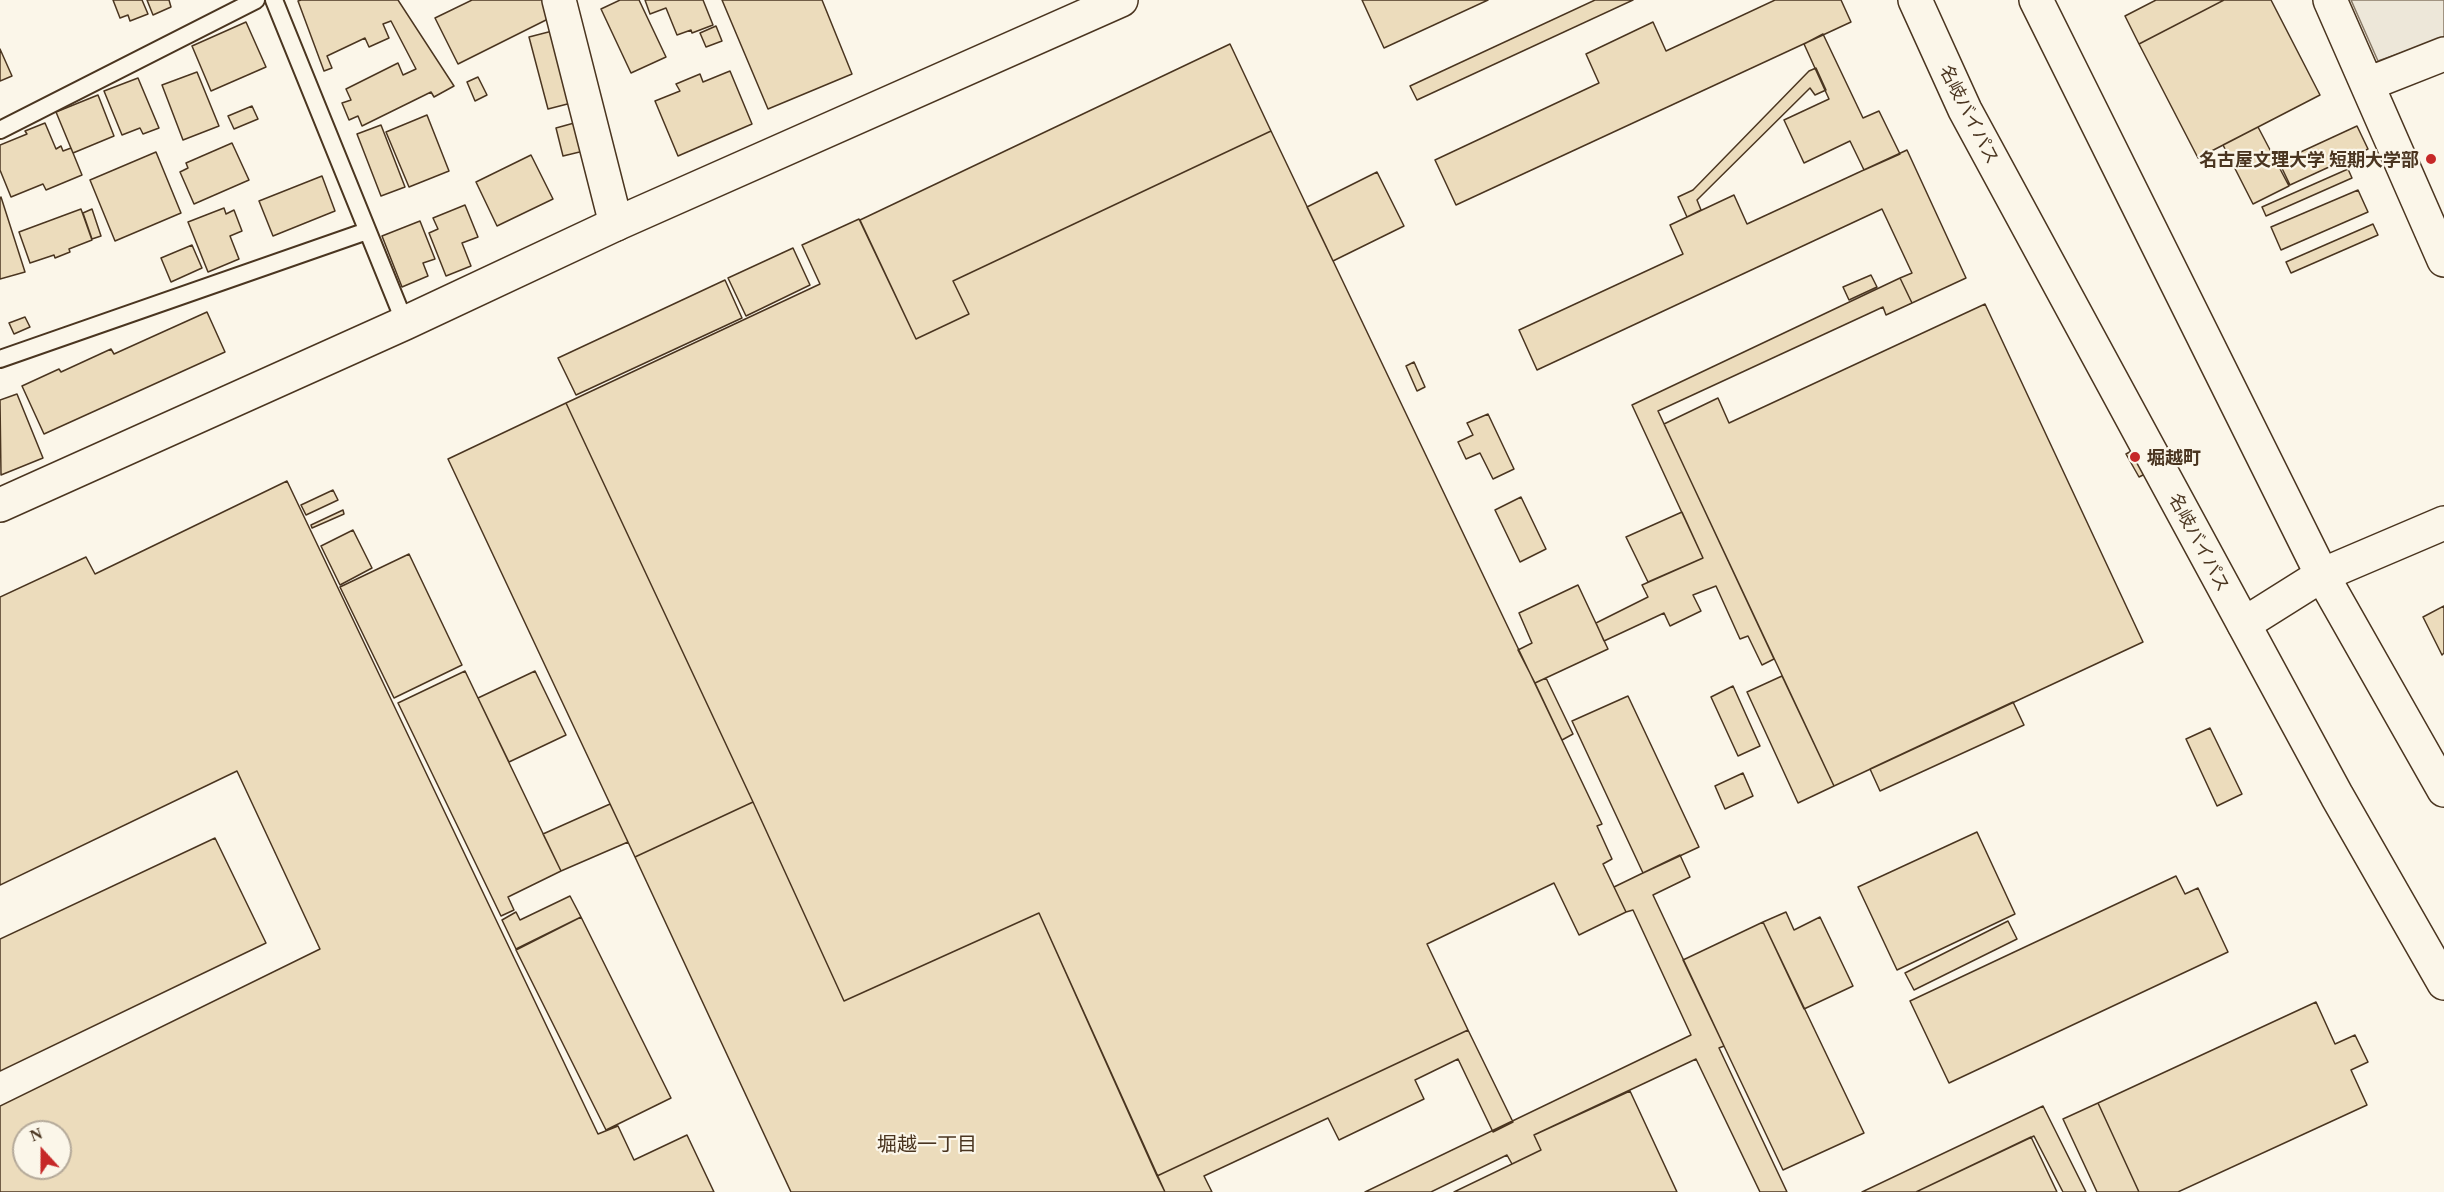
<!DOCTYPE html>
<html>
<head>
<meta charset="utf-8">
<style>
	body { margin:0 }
	#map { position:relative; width:2444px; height:1192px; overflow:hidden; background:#fbf6e9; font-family:Georgia,serif }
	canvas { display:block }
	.north { position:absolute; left:12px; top:1120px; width:60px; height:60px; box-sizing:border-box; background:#fbf6e9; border:2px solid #b4a999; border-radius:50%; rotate:339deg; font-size:16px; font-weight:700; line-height:24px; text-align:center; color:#4a3520 }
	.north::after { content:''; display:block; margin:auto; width:21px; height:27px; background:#c62828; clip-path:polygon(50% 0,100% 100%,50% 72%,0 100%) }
</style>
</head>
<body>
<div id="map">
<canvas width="2444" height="1192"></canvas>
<div class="north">N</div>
</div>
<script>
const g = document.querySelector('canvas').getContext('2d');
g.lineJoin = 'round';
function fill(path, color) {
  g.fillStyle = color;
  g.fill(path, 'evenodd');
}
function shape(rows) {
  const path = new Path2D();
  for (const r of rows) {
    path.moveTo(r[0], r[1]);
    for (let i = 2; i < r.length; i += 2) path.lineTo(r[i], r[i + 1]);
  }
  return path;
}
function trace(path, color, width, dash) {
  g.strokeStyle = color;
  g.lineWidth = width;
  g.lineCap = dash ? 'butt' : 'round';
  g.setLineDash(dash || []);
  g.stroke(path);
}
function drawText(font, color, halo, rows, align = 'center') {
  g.font = font + ' Georgia,"Noto Sans JP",serif';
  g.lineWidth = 4.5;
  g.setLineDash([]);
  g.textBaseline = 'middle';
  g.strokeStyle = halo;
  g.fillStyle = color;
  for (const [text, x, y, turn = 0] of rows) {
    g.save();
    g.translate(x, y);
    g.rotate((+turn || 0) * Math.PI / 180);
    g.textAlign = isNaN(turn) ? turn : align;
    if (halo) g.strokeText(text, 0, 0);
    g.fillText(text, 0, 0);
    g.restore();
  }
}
const parking = shape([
	[2351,0,2444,0,2444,38,2378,61,2351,0]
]);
const building = shape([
	[113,0,142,0,148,14,130,21,128,15,120,18,113,0],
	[147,0,169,0,171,7,153,15,147,0],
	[301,0,398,0,454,86,434,97,431,92,362,126,358,116,349,120,342,103,351,100,346,89,398,63,403,75,416,69,391,21,383,24,389,38,369,47,365,38,327,56,332,68,324,71,298,1,301,0],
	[472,0,543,0,552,17,458,64,435,18,472,0],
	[620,0,639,0,666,57,631,73,601,9,620,0],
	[645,0,703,0,713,25,692,33,691,30,677,35,666,8,650,14,645,0],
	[722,0,822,0,852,74,768,109,722,0],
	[1362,0,1488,0,1384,48,1362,0],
	[1595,0,1633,0,1417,100,1410,86,1595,0],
	[1775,0,1841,0,1851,22,1456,205,1435,160,1599,83,1586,54,1653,22,1666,51,1775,0],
	[2156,0,2224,0,2139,44,2125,16,2156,0],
	[2224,0,2271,0,2320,95,2198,158,2139,44,2224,0],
	[246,22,266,67,211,91,192,46,246,22],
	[716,26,722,41,706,47,700,33,716,26],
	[564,28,583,100,548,109,529,37,564,28],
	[1823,34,1863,118,1879,111,1900,154,1864,170,1850,141,1804,163,1784,120,1829,99,1804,44,1823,34],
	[1230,44,1271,131,953,281,969,314,916,339,860,220,1230,44],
	[0,49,12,76,0,81,0,49],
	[1816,68,1826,90,1815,95,1810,88,1697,200,1701,210,1687,217,1678,197,1693,190,1809,71,1816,68],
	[730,71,752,124,678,156,655,101,680,91,676,84,700,74,703,82,730,71],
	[197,72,219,126,183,140,162,85,197,72],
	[478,77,487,95,475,101,467,82,478,77],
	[138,78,159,128,143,134,140,128,122,135,104,91,138,78],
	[98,95,114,136,73,153,56,112,98,95],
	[252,106,258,119,234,129,228,116,252,106],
	[427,115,449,171,409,187,386,132,427,115],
	[585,120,592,149,563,156,556,128,585,120],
	[45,123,56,149,61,146,63,151,71,148,82,175,46,190,43,184,11,197,0,170,0,145,27,134,25,131,45,123],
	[381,125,405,187,381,196,357,134,381,125],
	[2357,126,2368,149,2290,185,2279,162,2357,126],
	[2258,127,2289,186,2253,204,2223,145,2258,127],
	[1271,131,1602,824,1597,826,1612,859,1603,864,1626,912,1579,935,1554,883,1427,944,1468,1030,1157,1176,1039,913,844,1001,753,802,566,403,820,284,802,245,859,219,916,339,969,314,953,281,1271,131],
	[232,143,249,180,194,204,180,172,188,168,186,163,232,143],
	[1907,150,1966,278,1912,303,1900,278,1912,273,1882,209,1537,370,1519,330,1683,254,1670,225,1734,195,1747,224,1907,150],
	[156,152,181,213,115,241,90,180,156,152],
	[531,155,553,199,497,226,476,182,531,155],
	[2348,169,2352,178,2266,216,2262,207,2348,169],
	[1377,172,1404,226,1333,261,1307,207,1377,172],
	[322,176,335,211,273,236,259,201,322,176],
	[2358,190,2368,212,2281,250,2271,227,2358,190],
	[1,197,25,272,0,279,0,198,1,197],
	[465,205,478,237,462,243,471,266,446,276,429,233,438,229,433,218,465,205],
	[224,208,226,214,234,210,242,231,230,236,239,259,208,272,188,222,224,208],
	[81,209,92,240,69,249,70,252,55,258,54,255,30,263,19,232,81,209],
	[92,209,101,236,92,239,83,213,92,209],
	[420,221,435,259,423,263,428,276,402,287,382,236,420,221],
	[2373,224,2378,235,2291,273,2286,262,2373,224],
	[192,245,202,268,171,282,161,258,192,245],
	[793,248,810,285,746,316,728,278,793,248],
	[1871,275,1877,287,1849,300,1843,287,1871,275],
	[1900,278,1912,303,1886,315,1883,307,1658,411,1774,659,1762,665,1748,636,1740,639,1716,586,1693,595,1701,611,1670,626,1664,613,1604,641,1596,623,1648,597,1642,585,1703,558,1632,405,1900,278],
	[725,280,742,318,576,395,558,358,725,280],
	[1985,304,2143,642,1834,786,1664,424,1718,398,1729,423,1985,304],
	[207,312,225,352,44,434,22,386,59,369,61,372,111,349,114,354,207,312],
	[25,317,30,327,14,334,9,323,25,317],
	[1414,362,1425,387,1417,391,1406,366,1414,362],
	[17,394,43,458,1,475,0,400,17,394],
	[566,403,753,802,635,857,448,459,566,403],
	[1488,414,1514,469,1493,479,1480,453,1466,459,1458,442,1473,435,1467,423,1488,414],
	[2137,448,2149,472,2139,477,2126,454,2137,448],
	[287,481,598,1134,618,1126,634,1160,687,1135,714,1192,0,1192,0,1106,320,949,237,771,0,885,0,597,86,557,95,574,287,481],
	[24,1132,60,1132,60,1168,24,1168,24,1132],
	[333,490,338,500,306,515,301,505,333,490],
	[1521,497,1546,549,1520,562,1495,510,1521,497],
	[343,510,344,514,312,528,311,525,343,510],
	[1682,512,1703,558,1648,582,1626,537,1682,512],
	[353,530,372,568,340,585,321,546,353,530],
	[409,554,462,665,394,698,340,587,409,554],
	[1578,585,1608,649,1535,683,1518,650,1532,643,1519,613,1578,585],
	[2444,606,2444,653,2442,655,2423,617,2444,606],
	[465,671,561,871,508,897,514,910,501,916,398,703,465,671],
	[535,671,566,735,509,762,478,698,535,671],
	[1782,676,1834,786,1798,803,1747,692,1782,676],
	[1546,678,1573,734,1562,740,1535,683,1546,678],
	[1733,686,1760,746,1738,756,1711,697,1733,686],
	[1628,696,1699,847,1643,873,1572,721,1628,696],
	[2013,702,2024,725,1880,791,1870,769,2013,702],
	[2210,728,2242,794,2217,806,2186,739,2210,728],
	[1743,773,1753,796,1725,809,1715,786,1743,773],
	[753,802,844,1001,1039,913,1165,1192,791,1192,635,857,753,802],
	[610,804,628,842,561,871,543,834,610,804],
	[1977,832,2015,914,1897,970,1858,887,1977,832],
	[215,838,266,943,0,1071,0,939,215,838],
	[1680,855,1690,877,1653,895,1724,1046,1719,1048,1787,1192,1760,1192,1696,1059,1534,1135,1541,1150,1512,1164,1507,1155,1431,1192,1365,1192,1691,1035,1633,910,1626,912,1614,887,1680,855],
	[2176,876,2185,894,2198,888,2228,952,1949,1083,1910,1001,2176,876],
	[570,896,581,917,516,949,502,920,516,912,520,920,570,896],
	[1786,912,1794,930,1820,917,1853,986,1804,1009,1763,922,1786,912],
	[581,917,671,1098,606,1130,516,950,581,917],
	[2008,921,2017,939,1914,990,1905,973,2008,921],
	[1763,922,1864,1133,1783,1170,1683,960,1763,922],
	[2316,1002,2335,1044,2355,1035,2368,1062,2351,1070,2367,1105,2178,1192,2139,1192,2098,1103,2316,1002],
	[1468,1030,1513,1122,1493,1132,1458,1059,1415,1080,1424,1099,1339,1140,1328,1118,1204,1176,1212,1192,1165,1192,1157,1176,1468,1030],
	[1630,1091,1677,1192,1454,1192,1541,1150,1534,1135,1630,1091],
	[2098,1103,2139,1192,2097,1192,2063,1119,2098,1103],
	[2043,1106,2086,1192,2063,1192,2034,1136,1916,1192,1862,1192,2043,1106],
	[2031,1137,2057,1192,1916,1192,2031,1137]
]);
const service = shape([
	[274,0,405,323],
	[0,130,256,0],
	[0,359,367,231]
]);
const minor = shape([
	[559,0,616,224],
	[2330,0,2444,260],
	[2368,84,2444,54],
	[2244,624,2322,575,2444,523]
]);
const tertiary = shape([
	[0,505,405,323,616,224,1121,0]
]);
const trunk = shape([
	[1915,0,1965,110,2337,796,2444,983],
	[2036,0,2322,575,2444,790]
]);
const markers = [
	[2431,159,6,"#c62828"],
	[2135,457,6,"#c62828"]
];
const streetNames = [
	["名岐バイパス",1970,114,63],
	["名岐バイパス",2200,542,62]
];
const poiNames = [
	["名古屋文理大学 短期大学部",2419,159],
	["堀越町",2147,457,"left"]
];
const neighbourhoodNames = [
	["堀越一丁目",927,1143]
];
fill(parking, '#ede7d9');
trace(parking, '#887966', 1.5);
fill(building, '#ecdcbc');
trace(building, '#4a3520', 1.5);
trace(service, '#4a3520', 20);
trace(minor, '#4a3520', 36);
trace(tertiary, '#4a3520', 36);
trace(trunk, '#4a3520', 36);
trace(service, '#fbf6e9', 16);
trace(minor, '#fbf6e9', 33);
trace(tertiary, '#fbf6e9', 33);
trace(trunk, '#fbf6e9', 33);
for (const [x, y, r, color] of markers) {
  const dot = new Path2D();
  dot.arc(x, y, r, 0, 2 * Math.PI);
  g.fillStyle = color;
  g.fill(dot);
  trace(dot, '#fbf6e9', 2);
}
drawText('18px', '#4a3520', '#fbf6e9', streetNames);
drawText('bold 18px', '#4a3520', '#fbf6e9', poiNames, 'right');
drawText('20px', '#4a3520', '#fbf6e9', neighbourhoodNames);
</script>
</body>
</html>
